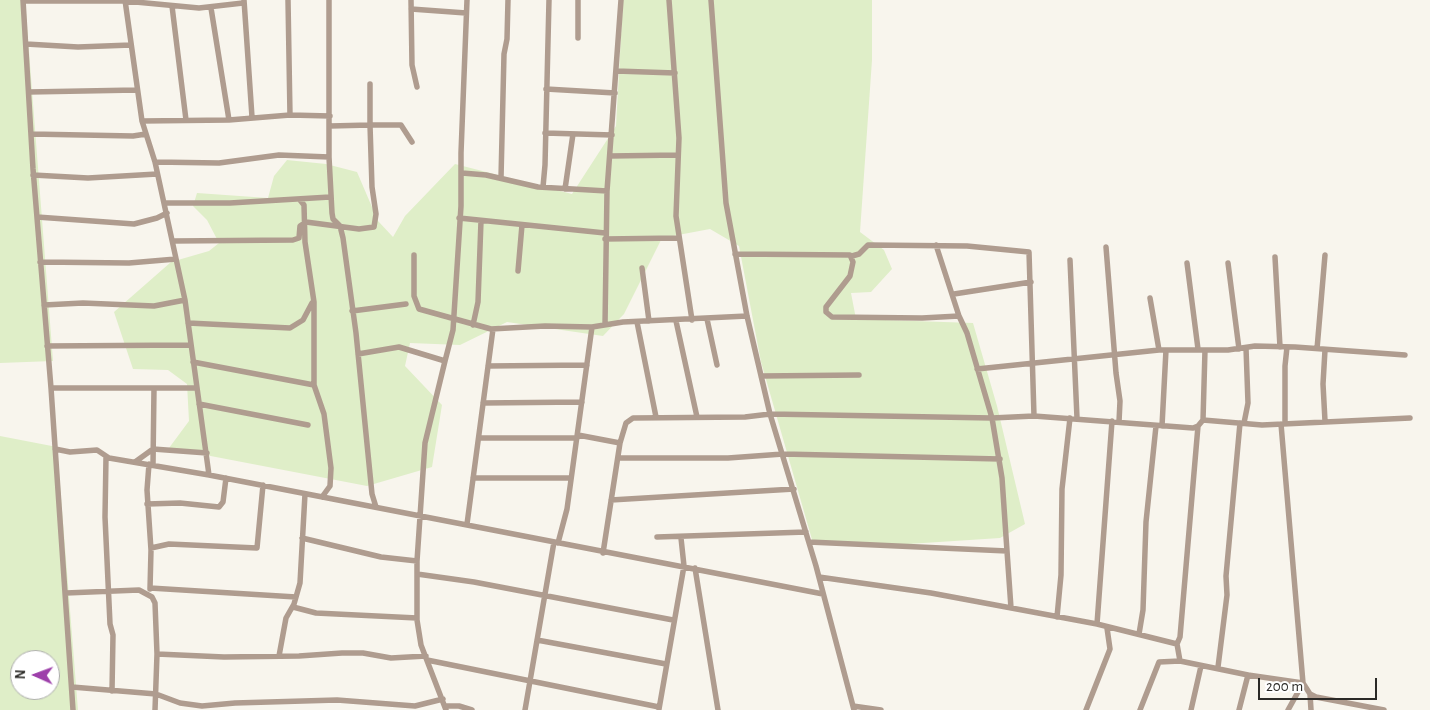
<!DOCTYPE html>
<html>
<head>
<meta charset="utf-8">
<style>
	body { margin:0 }
	#map { position:relative; width:1430px; height:710px; overflow:hidden; background:#f8f5ed; font-family:"Alegreya Sans",sans-serif }
	canvas { display:block }
	.north { position:absolute; left:10px; top:650px; width:50px; height:50px; box-sizing:border-box; background:#fff; border:1px solid #aaaaa9; border-radius:50%; rotate:272deg; font-size:14px; font-weight:700; line-height:20px; text-align:center; color:#2b2a27 }
	.north::after { content:''; display:block; margin:auto; width:18px; height:22px; background:#9d40aa; clip-path:polygon(50% 0,100% 100%,50% 72%,0 100%) }
	.scale { position:absolute; left:1258px; top:678px; width:119px; height:22px; box-sizing:border-box; border:2px solid #2b2a27; border-top:0; padding-left:6px; font-size:15px; line-height:18px; white-space:nowrap; color:#2b2a27; -webkit-text-stroke:4px #fff; paint-order:stroke }
</style>
</head>
<body>
<div id="map">
<canvas width="1430" height="710"></canvas>
<div class="north">N</div>
<div class="scale">200 m</div>
</div>
<script>
const g = document.querySelector('canvas').getContext('2d');
g.lineJoin = 'round';
function fill(path, color) {
  g.fillStyle = color;
  g.fill(path, 'evenodd');
}
function shape(rows) {
  const path = new Path2D();
  for (const r of rows) {
    path.moveTo(r[0], r[1]);
    for (let i = 2; i < r.length; i += 2) path.lineTo(r[i], r[i + 1]);
  }
  return path;
}
function trace(path, color, width, dash) {
  g.strokeStyle = color;
  g.lineWidth = width;
  g.lineCap = dash ? 'butt' : 'round';
  g.setLineDash(dash || []);
  g.stroke(path);
}
const green = shape([
	[0,0,25,0,53,361,0,363],
	[623,0,872,0,872,60,860,232,884,250,892,269,871,292,851,293,856,319,973,323,997,406,1025,524,1000,538,893,545,813,543,761,362,739,246,710,229,662,238,624,314,603,336,507,322,460,345,410,343,405,366,442,405,432,467,367,486,169,448,189,421,187,384,168,370,133,369,114,312,171,262,209,251,219,243,207,220,193,206,197,193,268,198,274,176,287,160,326,164,357,172,378,221,393,237,405,216,455,164,572,194,616,126],
	[0,436,57,447,78,710,0,710],
	[20,660,50,660,50,690,20,690]
]);
const minor = shape([
	[23,0,33,169,51,388,73,710],
	[125,0,142,121,155,162,185,300,209,475],
	[244,0,252,117],
	[288,0,290,115],
	[329,0,329,157,332,213,333,219,340,226,343,238,356,333,372,494,376,507],
	[411,0,412,65,417,87],
	[669,0,679,138,676,216,692,320],
	[711,0,726,203,747,316,770,414,816,566,854,710],
	[23,1,125,1,199,8,243,3],
	[172,6,186,120],
	[211,8,229,120],
	[411,9,466,13],
	[578,38,578,0],
	[26,44,78,47,131,45],
	[616,71,675,73],
	[370,84,370,125,401,125,412,142],
	[546,89,615,93],
	[29,92,137,90],
	[142,121,229,120,290,115,330,116],
	[545,133,612,135],
	[31,134,133,136,146,134],
	[610,156,678,155],
	[155,162,219,163,279,155,329,157],
	[462,173,486,175,538,187,607,191],
	[33,175,88,178,157,174],
	[501,178,504,54,507,39,508,0],
	[543,187,545,165,549,0],
	[565,189,573,134],
	[300,200,304,205,305,242,314,302,314,385],
	[164,203,230,203,330,197],
	[37,217,134,224,157,218,167,213],
	[459,218,605,233],
	[605,239,678,238],
	[173,241,293,240,299,238,300,226,306,222,359,229,374,227,376,214,372,187,370,125,330,126],
	[936,245,959,316],
	[1106,247,1116,373,1120,401,1119,422],
	[735,254,850,255,853,262,850,276,826,307,826,312,832,317,922,318,959,316,967,333,992,418,1002,478,1007,551,809,542],
	[414,255,414,296,419,309,491,329,545,326,592,327,623,322,747,316],
	[852,256,859,254,868,245,967,246,1029,252,1034,416],
	[1275,257,1280,347],
	[1070,260,1077,418],
	[40,262,129,263,176,259],
	[1187,263,1198,349],
	[1228,263,1239,349],
	[642,268,649,321],
	[518,271,522,225],
	[954,294,1031,282],
	[1150,298,1159,350],
	[44,305,83,303,154,306,185,300],
	[352,311,406,304],
	[707,319,717,365],
	[676,321,697,417],
	[637,322,656,417],
	[188,323,290,328,303,320,312,303],
	[473,325,478,302,481,221],
	[605,325,607,191,621,0],
	[47,346,190,345],
	[1317,349,1325,255],
	[358,354,399,347,445,361,425,443,417,561,417,620,421,645,446,710],
	[445,361,453,330,461,206,461,153,467,0],
	[193,362,314,385,324,414,331,468,330,486,322,497],
	[488,366,587,365],
	[977,369,1159,350,1228,350,1255,346,1295,347,1405,355],
	[761,376,859,375],
	[51,388,196,388],
	[483,403,582,402],
	[199,404,308,425],
	[1203,420,1205,350],
	[1325,421,1323,384,1325,350],
	[1244,423,1248,403,1246,348],
	[1281,424,1303,683,1310,694,1316,697,1384,710],
	[1285,424,1285,366,1287,347],
	[1162,426,1166,350],
	[578,435,620,443],
	[479,438,577,438],
	[55,449,70,452,97,450,109,458,209,475,823,594],
	[106,457,105,517,110,624,113,635,112,691],
	[618,458,728,458,783,454,1000,459],
	[135,462,153,449,207,453],
	[149,464,147,490,151,550,150,589],
	[153,465,154,388],
	[473,478,571,478],
	[611,500,794,489],
	[147,504,180,503,219,507,223,502,226,478],
	[467,524,493,329],
	[657,537,806,532],
	[302,538,381,557,417,561],
	[558,543,567,509,592,327],
	[151,548,169,544,257,548,263,485],
	[1007,551,1011,608],
	[603,553,620,443,626,423,633,418,745,417,770,414,992,418,1034,416,1193,428,1198,426,1203,420,1262,425,1410,418],
	[695,568,718,710],
	[417,574,474,582,673,620],
	[819,577,931,593,1097,624,1177,644,1180,661,1248,675,1303,683],
	[150,588,296,597],
	[66,593,139,590,152,597,155,603,157,654,155,710],
	[293,607,316,613,417,618],
	[1057,617,1061,575,1062,489,1070,418],
	[1097,624,1112,421],
	[1139,634,1143,610,1146,522,1156,426],
	[537,640,666,664],
	[1177,644,1180,637,1198,426],
	[157,654,224,657,299,656,342,653,363,653,391,658,426,656],
	[279,656,286,618,294,604,300,583,305,494],
	[427,660,659,707],
	[1218,667,1227,595,1226,576,1240,423],
	[72,687,156,694,180,703,202,706,235,703,337,700,415,706,443,699],
	[1310,694,1311,710],
	[445,706,459,706,472,710],
	[853,706,881,710],
	[659,709,684,566,681,538],
	[525,710,554,542],
	[1086,710,1110,649,1107,628],
	[1140,710,1159,662,1180,661],
	[1191,710,1201,666],
	[1239,710,1248,675],
	[1288,710,1303,683]
]);
fill(green, '#dfeec8');
trace(minor, '#af9c8f', 5.5);
</script>
</body>
</html>
